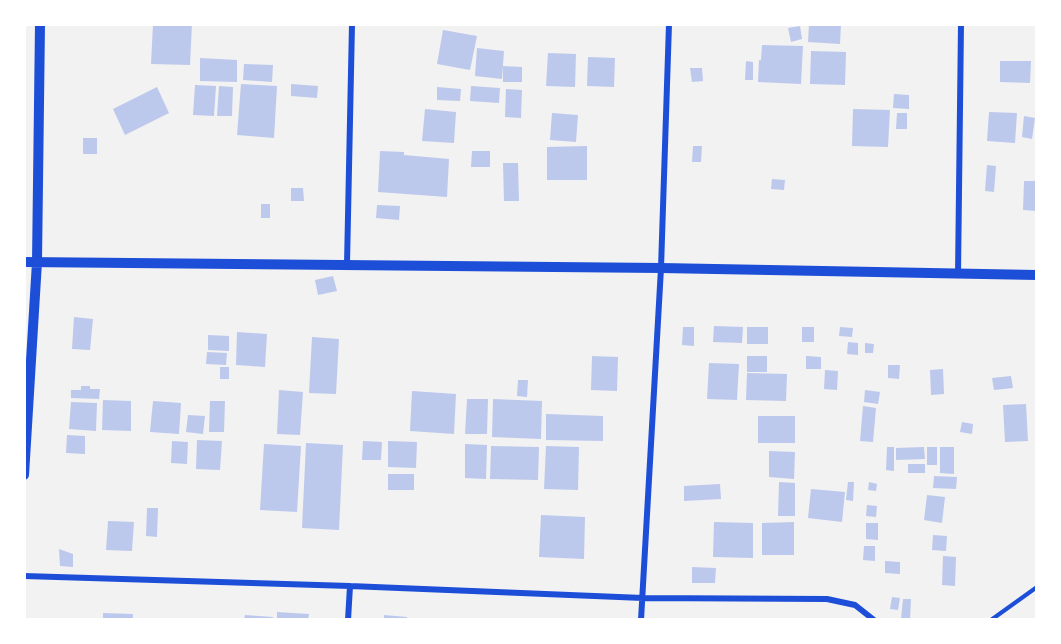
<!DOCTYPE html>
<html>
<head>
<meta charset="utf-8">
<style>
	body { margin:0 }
	#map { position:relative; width:1061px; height:644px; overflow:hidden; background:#f2f2f2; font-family:"Public Sans",sans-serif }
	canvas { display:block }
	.frame { position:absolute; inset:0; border:26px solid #fff; pointer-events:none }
</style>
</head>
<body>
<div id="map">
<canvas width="1061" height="644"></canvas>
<div class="frame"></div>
</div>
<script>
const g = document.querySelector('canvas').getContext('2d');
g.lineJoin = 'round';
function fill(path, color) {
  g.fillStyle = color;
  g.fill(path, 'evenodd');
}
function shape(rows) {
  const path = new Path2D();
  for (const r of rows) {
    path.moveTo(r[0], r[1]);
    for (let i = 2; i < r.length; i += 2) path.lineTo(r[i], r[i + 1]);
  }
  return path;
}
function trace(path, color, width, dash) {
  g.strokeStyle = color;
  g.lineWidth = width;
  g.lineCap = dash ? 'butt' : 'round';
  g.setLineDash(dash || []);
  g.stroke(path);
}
const building = shape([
	[153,24,192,24,190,65,151,64],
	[809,24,841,24,840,44,808,42],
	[800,26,802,39,791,42,788,28],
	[443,30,477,36,470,70,437,64],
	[762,45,803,46,801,84,758,82,759,60,761,60],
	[477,48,504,51,502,79,475,76],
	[811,51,846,52,845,85,810,84],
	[548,53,576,54,575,87,546,86],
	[588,57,615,58,614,87,587,86],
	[200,58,237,60,237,82,200,81],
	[746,61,753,62,753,80,745,80],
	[1000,61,1031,61,1030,83,1000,82],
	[244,64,273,65,272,82,243,80],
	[503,66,522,67,522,82,503,82],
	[690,68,702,68,703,81,692,82],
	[241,84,277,86,274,138,237,135],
	[291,84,318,86,317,98,291,96],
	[195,85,216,86,214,116,193,115],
	[219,86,233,87,232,116,217,116],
	[471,86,500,88,499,103,470,101],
	[157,87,169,113,125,135,113,109],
	[437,87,461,89,460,101,437,100],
	[506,89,522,90,521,118,505,117],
	[894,94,909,95,909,109,893,108],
	[425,109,456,112,454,143,422,141],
	[853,109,890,110,888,147,852,146],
	[989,112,1017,113,1015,143,987,141],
	[552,113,578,115,576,142,550,140],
	[897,113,907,113,907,129,896,129],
	[1024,116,1035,118,1032,139,1022,137],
	[83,138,97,138,97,154,83,154],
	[587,146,587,180,547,180,547,147],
	[693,146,702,146,701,162,692,162],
	[380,151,404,152,404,155,449,159,447,197,378,192],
	[472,151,490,151,490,167,471,167],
	[503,163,518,163,519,201,504,201],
	[987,165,996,166,994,192,985,191],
	[772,179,785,180,784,190,771,189],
	[1024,181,1037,181,1037,211,1023,210],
	[291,188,303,188,304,201,291,201],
	[261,204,270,204,270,218,261,218],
	[377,205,400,206,399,220,376,218],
	[333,276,337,291,318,295,315,280],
	[74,317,93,319,90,350,72,349],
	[714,326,743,327,742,343,713,342],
	[683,327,694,327,694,346,682,345],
	[747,327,768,327,768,344,747,344],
	[802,327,814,327,814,342,802,342],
	[840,327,853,328,852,337,839,336],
	[237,332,267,334,265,367,236,365],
	[208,335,229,336,229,351,208,350],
	[312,337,339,339,336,394,309,393],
	[848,342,858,343,858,355,847,354],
	[865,343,874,344,873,353,865,353],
	[207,352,227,353,226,365,206,364],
	[592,356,618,357,617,391,591,390],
	[747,356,767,356,767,372,747,372],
	[806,356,821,357,821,369,806,369],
	[709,363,739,364,737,400,707,399],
	[888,365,900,365,899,379,888,378],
	[220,367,229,367,229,379,220,379],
	[943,369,944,394,931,395,930,370],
	[825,370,838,371,837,390,824,389],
	[747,373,787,374,786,401,746,400],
	[1011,376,1013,388,994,390,992,378],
	[518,380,528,380,527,397,517,396],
	[81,386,90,386,90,389,100,389,99,399,71,398,71,390,81,390],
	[279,390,303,392,300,435,277,434],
	[865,390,880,392,878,404,864,402],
	[412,391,456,394,454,434,410,431],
	[467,399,488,399,487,434,465,434],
	[493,399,542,401,541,439,492,437],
	[103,400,131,401,131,431,102,430],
	[153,401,181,403,179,434,150,432],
	[210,401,225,401,224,432,209,432],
	[71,402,97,403,96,431,69,429],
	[1026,404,1028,441,1005,442,1003,405],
	[863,406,876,408,873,442,860,441],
	[546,414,603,416,603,441,546,440],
	[188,415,205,416,203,434,186,432],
	[758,416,795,416,795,443,758,443],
	[962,422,973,424,972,434,960,432],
	[67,435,85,436,85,454,66,453],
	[197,440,222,441,220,470,196,469],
	[172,441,188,442,187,464,171,463],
	[363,441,382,442,381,460,362,460],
	[388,441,417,442,416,468,388,467],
	[306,443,343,445,339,530,302,528],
	[264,444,301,446,297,512,260,510],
	[465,444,487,445,486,479,465,478],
	[491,446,539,447,538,480,490,479],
	[546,446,579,447,578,490,544,489],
	[887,447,894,447,894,471,886,470],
	[924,447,925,459,896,460,896,448],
	[927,447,937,447,937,465,927,465],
	[940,447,954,447,954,474,940,473],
	[769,451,795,452,794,479,769,477],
	[908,464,925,464,925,473,908,473],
	[388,474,414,474,414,490,388,490],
	[934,476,957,477,956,489,933,488],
	[779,482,795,483,795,516,778,516],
	[848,482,854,482,853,501,846,500],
	[869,482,877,484,876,491,868,490],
	[720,484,721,499,684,501,684,486],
	[811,489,845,492,842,522,808,518],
	[927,495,945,497,942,523,924,520],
	[867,505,877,506,876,517,866,516],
	[147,508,158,508,157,537,146,536],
	[541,515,585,517,584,559,539,557],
	[108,521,134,522,132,551,106,550],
	[714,522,753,523,753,558,713,557],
	[794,522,794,555,762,555,762,523],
	[866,523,878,523,878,540,866,539],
	[933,535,947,536,946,551,932,550],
	[864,546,875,546,875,561,863,560],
	[59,549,73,554,73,567,60,566],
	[943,556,956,557,955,586,942,585],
	[885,561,900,562,900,574,885,573],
	[692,567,716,568,715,583,692,583],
	[892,597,900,598,898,610,890,609],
	[903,599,911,599,910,620,901,619],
	[277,612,309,614,308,620,277,620],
	[103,613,133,614,133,620,103,620],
	[245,615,273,617,273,620,244,620],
	[384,615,407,617,407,620,384,620]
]);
const path = shape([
	[991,620,1037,587]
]);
const minor = shape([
	[347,264,352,24],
	[958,274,961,24],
	[24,576,350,586,643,598,827,599,855,605,874,620],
	[348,620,350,586],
	[641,620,661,268,669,24]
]);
const tertiary = shape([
	[24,262,661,268,1037,275],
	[24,475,37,262,40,24]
]);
fill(building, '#bdc9ec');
trace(path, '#1d4ed8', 4);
trace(minor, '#1d4ed8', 6);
trace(tertiary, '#1d4ed8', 10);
</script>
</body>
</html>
